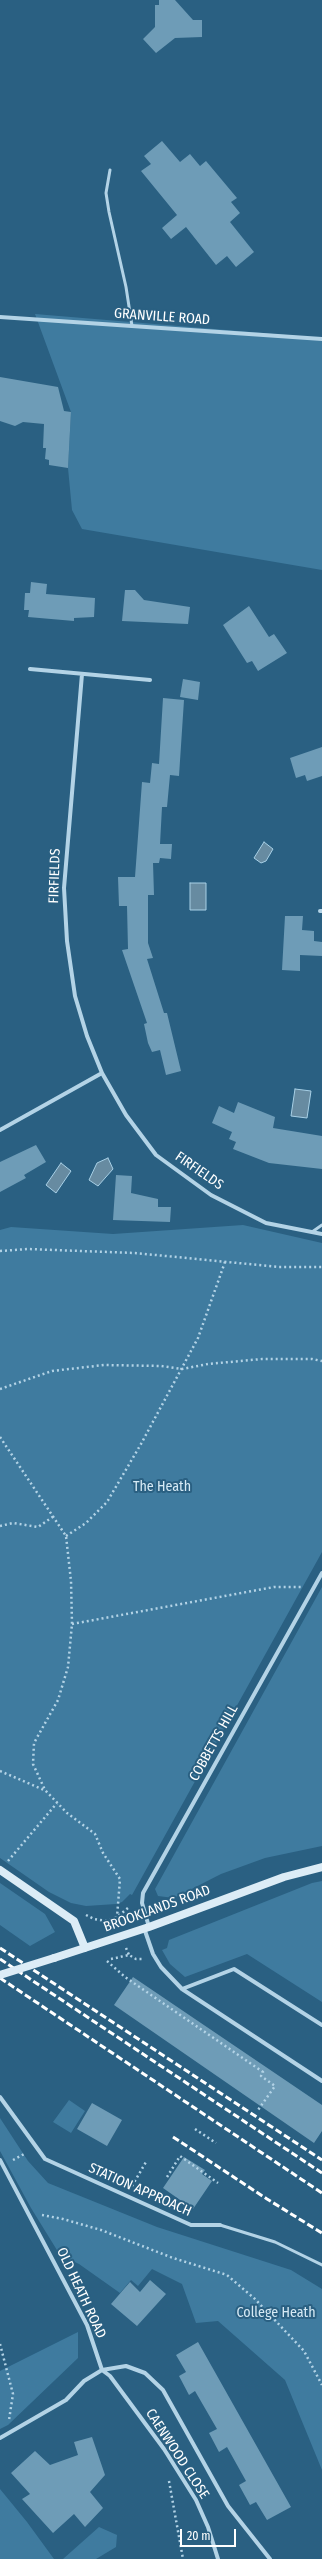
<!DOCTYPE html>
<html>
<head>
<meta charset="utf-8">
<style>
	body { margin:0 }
	#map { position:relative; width:322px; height:2559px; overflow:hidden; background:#2a6082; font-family:"Fira Sans Condensed",sans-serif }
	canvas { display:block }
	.scale { position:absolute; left:180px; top:2529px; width:56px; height:18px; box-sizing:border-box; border:2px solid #fff; border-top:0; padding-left:5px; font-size:12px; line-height:14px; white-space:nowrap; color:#fff; -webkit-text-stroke:3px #2a6082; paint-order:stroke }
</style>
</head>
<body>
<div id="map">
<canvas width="322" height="2559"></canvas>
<div class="scale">20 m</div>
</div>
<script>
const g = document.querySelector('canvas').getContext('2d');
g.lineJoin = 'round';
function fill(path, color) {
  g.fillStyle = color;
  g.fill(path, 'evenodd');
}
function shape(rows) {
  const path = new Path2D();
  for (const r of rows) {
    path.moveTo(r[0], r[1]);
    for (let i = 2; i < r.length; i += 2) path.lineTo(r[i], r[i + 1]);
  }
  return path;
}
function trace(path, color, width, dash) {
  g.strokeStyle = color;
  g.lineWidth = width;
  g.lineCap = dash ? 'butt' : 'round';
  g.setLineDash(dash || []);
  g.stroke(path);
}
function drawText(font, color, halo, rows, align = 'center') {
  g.font = font + ' "Fira Sans Condensed",sans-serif';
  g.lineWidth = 4;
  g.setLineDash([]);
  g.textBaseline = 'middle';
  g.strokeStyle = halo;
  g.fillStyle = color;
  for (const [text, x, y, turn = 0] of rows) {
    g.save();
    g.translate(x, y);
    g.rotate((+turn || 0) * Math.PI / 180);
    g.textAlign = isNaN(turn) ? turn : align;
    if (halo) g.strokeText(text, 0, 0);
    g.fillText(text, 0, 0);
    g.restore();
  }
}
const green = shape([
	[35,314,322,338,322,570,82,529,72,510,68,468,71,412],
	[243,1225,322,1243,322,1552,132,1895,130,1894,122,1902,116,1904,86,1906,71,1903,49,1892,0,1858,0,1230,11,1227,113,1234],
	[322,1587,322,1846,265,1858,221,1874,174,1898,158,1896,155,1889,160,1880],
	[322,1881,322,2002,247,1954,185,1977,170,1964,162,1950,167,1948,169,1940,312,1883],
	[0,1883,45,1914,55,1932,30,1946,0,1925],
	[69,2100,85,2111,71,2133,53,2122],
	[0,2118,28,2161,48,2183,157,2227,291,2270,322,2289,322,2470,285,2380,218,2321,196,2323,182,2284,152,2269,138,2286,131,2280,120,2293,79,2264,60,2255,31,2208,0,2151],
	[78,2332,78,2358,8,2425,0,2429,0,2371],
	[0,2489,27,2522,54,2559,0,2559],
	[99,2527,117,2535,116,2547,96,2559,63,2559]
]);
const water = shape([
	[264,842,273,849,266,861,261,863,254,858,264,842],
	[190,883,206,883,206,910,190,910,190,883],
	[295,1089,311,1091,307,1118,291,1116,295,1089],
	[108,1158,113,1169,98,1186,89,1180,97,1163,108,1158],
	[61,1163,71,1171,56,1193,46,1185,61,1163]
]);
const building = shape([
	[159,0,175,0,193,20,202,20,202,37,175,38,156,53,143,39,155,27,155,5,159,5],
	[162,141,180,162,190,154,200,166,206,161,237,198,231,202,240,213,230,222,254,252,236,267,227,256,216,265,186,227,171,239,162,228,177,215,141,171,151,164,144,156],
	[0,377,58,387,64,411,71,412,68,468,49,465,49,460,45,459,46,448,43,448,44,424,23,422,15,426,0,421],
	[31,582,47,584,46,594,95,598,94,617,74,618,74,621,28,617,29,610,24,610,25,593,30,593],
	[125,590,135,590,144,600,190,607,188,624,122,621],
	[249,606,269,637,274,634,287,653,258,671,252,661,247,663,223,625],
	[183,679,200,682,198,700,180,697],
	[163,698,184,700,179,776,170,775,167,807,162,807,160,844,172,844,171,859,160,858,159,863,153,863,154,895,148,895,148,943,153,958,147,959,164,1013,167,1013,181,1071,166,1075,160,1050,152,1052,148,1043,144,1024,147,1023,122,950,128,949,127,906,119,906,118,877,135,877,142,782,150,783,152,763,159,764],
	[322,747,322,776,307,781,305,775,296,778,290,758],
	[285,916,303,916,302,930,314,931,314,941,322,942,322,956,300,955,300,971,282,970],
	[238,1102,275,1117,273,1128,322,1136,322,1169,269,1163,233,1149,236,1142,229,1139,232,1132,212,1123,219,1106,234,1113],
	[36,1145,46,1162,24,1175,26,1178,0,1192,0,1162],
	[116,1175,132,1176,131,1193,158,1199,158,1207,171,1207,170,1222,113,1220],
	[133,1977,322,2105,322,2131,314,2143,114,2005],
	[92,2103,122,2120,107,2146,77,2129],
	[184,2157,205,2170,202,2174,212,2181,193,2209,163,2188],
	[150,2280,166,2294,137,2326,111,2304,130,2282,140,2292],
	[198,2342,291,2507,267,2520,256,2502,250,2505,239,2485,246,2481,227,2447,219,2452,209,2433,217,2429,195,2391,189,2395,179,2376,186,2372,176,2355],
	[92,2437,105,2475,90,2492,103,2508,85,2527,74,2514,53,2533,22,2499,30,2494,11,2473,35,2451,50,2465,78,2455,74,2442]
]);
const path = shape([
	[0,1251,28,1249,135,1253,279,1267,322,1267],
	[0,1389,52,1371,104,1365,161,1366,182,1369,208,1364,262,1359,312,1359,322,1361],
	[0,1437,66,1536,71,1581,72,1624,68,1667,58,1700,34,1743,33,1764,45,1790,67,1813,95,1834,103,1853,120,1879,117,1917,119,1924],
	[0,1526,13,1523,38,1527,54,1516],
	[66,1536,86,1523,107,1502,141,1444,198,1338,225,1262],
	[72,1624,274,1587,302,1587],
	[0,1771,44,1790],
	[8,1861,57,1803],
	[86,1915,94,1919,107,1921,117,1917,128,1908],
	[126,1948,129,1955],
	[111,1959,129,1955,136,1959,144,1959],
	[107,1961,125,1977,263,2072,261,2076,275,2086,258,2110],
	[195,2129,216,2143],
	[13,2160,26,2153],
	[167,2177,180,2156,218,2183],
	[132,2186,146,2162],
	[42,2215,63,2219,101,2230,173,2258,227,2275,255,2299,304,2351,322,2385],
	[0,2344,13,2394,9,2420],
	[169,2481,183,2559]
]);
const service = shape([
	[110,170,106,193,109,212,126,287,132,326],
	[312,1232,322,1225],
	[220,2225,275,2242,322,2265]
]);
const minor = shape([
	[0,317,322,339],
	[30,669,150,680],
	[82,674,64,888,67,941,75,996,87,1036,102,1073,126,1115,156,1155,211,1195,266,1223,322,1234],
	[320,911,322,911],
	[0,1130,102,1073],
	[149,1927,142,1903,143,1893,322,1573],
	[144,1928,153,1954,161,1967,182,1989,322,2081],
	[182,1989,234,1969,322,2025],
	[0,2097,45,2159,191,2225,220,2225],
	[0,2160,87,2325,102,2370],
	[102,2370,110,2376,164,2449,196,2500,208,2527,218,2559],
	[0,2438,66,2400,84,2381,102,2370,126,2366,145,2373,163,2390,228,2506,270,2559]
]);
const secondary = shape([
	[0,1870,74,1921,85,1948],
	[54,1958,149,1927,284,1877,322,1867]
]);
const rail = shape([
	[0,1948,322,2160],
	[0,1959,322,2173],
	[0,1978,322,2193],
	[173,2137,267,2199,322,2233]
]);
const secondaryBridge = shape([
	[0,1975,54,1958]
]);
const streetNames = [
	["GRANVILLE ROAD",162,317,4],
	["FIRFIELDS",55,876,-88],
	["FIRFIELDS",199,1171,35],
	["COBBETTS HILL",214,1743,-61],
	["BROOKLANDS ROAD",157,1909,-20],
	["STATION APPROACH",140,2190,24],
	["OLD HEATH ROAD",81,2293,65],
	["CAENWOOD CLOSE",177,2454,57]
];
const parkNames = [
	["The Heath",162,1487],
	["College Heath",276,2313]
];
fill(green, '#3f7b9f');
fill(water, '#678ba1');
trace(water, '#a8d0e6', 1);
fill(building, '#6e9cb7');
trace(path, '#b3d3e6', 2.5, [2, 3]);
trace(service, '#b3d3e6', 3);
trace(minor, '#b3d3e6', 4);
trace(secondary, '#dcecf6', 8);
trace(rail, '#fff', 3, [7, 3]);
trace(secondaryBridge, '#dcecf6', 8);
drawText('14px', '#fff', '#2a6082', streetNames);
drawText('14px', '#d6eaf5', '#2a6082', parkNames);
</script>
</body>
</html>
